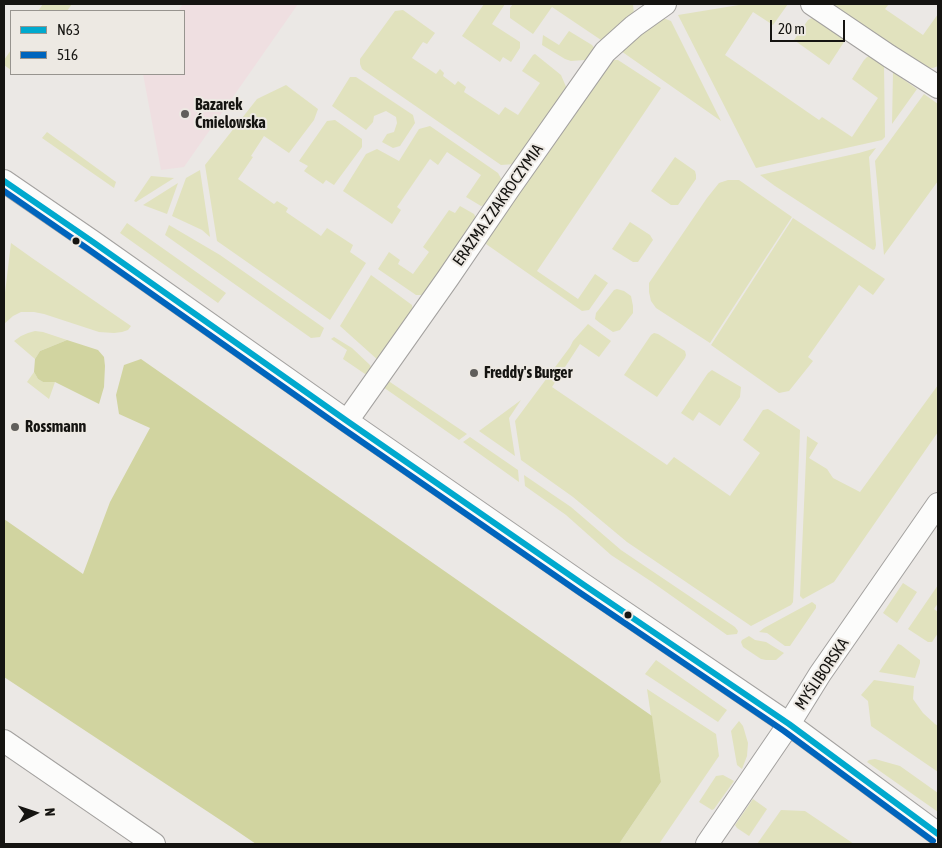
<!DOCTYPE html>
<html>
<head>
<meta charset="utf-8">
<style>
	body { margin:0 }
	#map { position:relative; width:942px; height:848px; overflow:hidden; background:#ebe8e5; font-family:"Asap Condensed",sans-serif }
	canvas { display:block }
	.frame { position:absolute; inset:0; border:5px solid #151411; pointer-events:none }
	.legend { position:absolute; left:10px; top:10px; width:175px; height:65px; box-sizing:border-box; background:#ede9e3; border:1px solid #97948f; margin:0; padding:6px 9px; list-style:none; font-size:15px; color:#151411 }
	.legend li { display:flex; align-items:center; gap:10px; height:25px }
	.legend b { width:25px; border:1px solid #97948f }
	.north { position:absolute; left:10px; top:788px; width:50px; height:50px; -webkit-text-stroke:4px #ede9e3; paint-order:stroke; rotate:86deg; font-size:14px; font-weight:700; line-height:20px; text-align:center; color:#151411 }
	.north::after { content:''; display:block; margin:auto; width:18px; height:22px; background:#151411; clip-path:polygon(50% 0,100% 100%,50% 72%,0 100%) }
	.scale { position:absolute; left:770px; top:20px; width:75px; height:22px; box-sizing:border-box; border:2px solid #151411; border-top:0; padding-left:6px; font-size:15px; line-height:18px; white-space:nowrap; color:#151411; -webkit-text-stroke:4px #ede9e3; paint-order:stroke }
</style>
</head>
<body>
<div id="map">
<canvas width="942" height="848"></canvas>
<div class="frame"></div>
<ul class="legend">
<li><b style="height:6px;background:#00a9ce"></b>N63</li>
<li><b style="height:6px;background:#0065bd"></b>516</li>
</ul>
<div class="north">N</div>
<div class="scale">20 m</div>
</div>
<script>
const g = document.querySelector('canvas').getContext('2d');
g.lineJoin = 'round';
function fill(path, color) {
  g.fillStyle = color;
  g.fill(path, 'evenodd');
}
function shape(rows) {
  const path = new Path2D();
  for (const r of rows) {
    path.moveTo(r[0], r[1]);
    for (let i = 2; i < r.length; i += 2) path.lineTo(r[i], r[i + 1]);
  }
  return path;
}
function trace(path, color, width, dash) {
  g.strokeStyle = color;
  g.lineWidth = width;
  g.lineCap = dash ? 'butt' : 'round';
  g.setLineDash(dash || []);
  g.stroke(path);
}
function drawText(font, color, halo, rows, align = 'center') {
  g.font = font + ' "Asap Condensed",sans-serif';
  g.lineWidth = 4;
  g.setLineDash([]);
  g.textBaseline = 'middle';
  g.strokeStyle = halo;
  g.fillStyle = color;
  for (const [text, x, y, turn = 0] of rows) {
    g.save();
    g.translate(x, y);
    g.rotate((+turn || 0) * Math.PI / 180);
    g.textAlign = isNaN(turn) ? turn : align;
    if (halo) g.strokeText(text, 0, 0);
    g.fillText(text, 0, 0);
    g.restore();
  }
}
const commercial = shape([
	[183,4,298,4,184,167,161,170,143,74,184,74,184,11,178,11]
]);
const green = shape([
	[43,4,72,4,67,11,38,11],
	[484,4,505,4,492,24,520,42,520,48,511,62,503,57,500,62,462,36],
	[513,4,633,4,634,14,601,44,601,40,552,7,533,34,510,18,510,8],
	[745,4,788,4,773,25,753,12,725,55,819,120,822,117,852,137,878,98,852,79,864,60,867,57,869,56,884,65,885,137,882,140,756,168,678,15],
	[828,4,889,4,885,9,923,35,938,14,938,66,933,68,922,67],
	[403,10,435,33,427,44,423,42,412,58,436,74,440,69,444,73,443,76,455,85,458,81,466,87,464,92,499,115,505,107,518,115,540,83,522,71,533,55,535,54,561,75,567,89,515,164,501,165,362,69,360,64,360,59,395,11],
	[663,18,671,21,721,121,621,51,622,47],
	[812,18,843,37,844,42,829,65,794,40,808,20],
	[569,31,592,45,596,50,590,57,585,60,571,61,565,59,542,45,543,35,559,45],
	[11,50,11,70,4,65,4,60],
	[610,60,618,60,661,88,537,271,578,299,595,274,608,283,589,310,582,311,486,244,487,240],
	[893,72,917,89,892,124],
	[350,77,356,77,413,115,415,123,400,146,393,148,382,142,387,134,394,132,397,123,396,117,386,111,374,116,373,122,366,130,332,106],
	[286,85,318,109,314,120,289,153,264,136,251,156,253,157,238,179,274,204,277,201,288,208,286,212,321,236,327,228,353,245,350,252,366,263,330,320,217,241,205,165,257,99],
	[924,94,938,104,938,181,884,255,875,161],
	[335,120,362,139,362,147,334,185,326,180,323,184,304,171,308,166,299,161,327,121],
	[430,126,498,173,503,182,487,205,481,206,466,197,481,175,447,152,438,165,430,159,397,207,401,210,392,224,343,191,366,154,377,149,399,161,419,129],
	[47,132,116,182,114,188,42,138],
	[876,148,869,157,876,245,875,249,873,250,775,186,760,175,859,153],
	[675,157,695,171,696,175,696,179,678,205,671,205,651,191],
	[200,170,210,237,202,230,172,216,186,178],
	[151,176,174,178,136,202,134,201],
	[728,180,739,180,792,217,710,343,656,308,651,301,649,292,649,283,707,198,719,183],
	[178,183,167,214,143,205],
	[460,206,474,214,477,220,425,295,416,295,378,269,389,252,400,260,398,264,413,274,429,252,423,247,449,210,455,213],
	[793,218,885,279,873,295,859,285,808,357,813,361,789,391,779,393,711,345],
	[630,222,650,235,653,240,638,262,633,262,612,249],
	[127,223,226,293,218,303,120,233],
	[169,225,220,255,324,328,320,337,311,338,165,235],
	[11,243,32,258,131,326,128,330,122,332,114,333,99,332,44,314,34,312,21,312,13,316,4,324,4,301],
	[371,275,412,305,413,311,379,361,340,326],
	[617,289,624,291,631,296,633,306,633,313,620,330,613,332,600,323,595,319,596,313,614,290],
	[588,324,611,341,599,357,580,344,552,387,667,465,674,457,730,496,760,453,743,440,763,410,768,409,800,430,794,583,793,602,791,605,751,626,627,542,573,497,521,460,515,421,570,347,573,341],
	[35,331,43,332,67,340,40,351,35,359,14,341,21,336,28,333],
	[654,333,658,334,685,351,686,355,685,358,657,397,624,375,651,335],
	[334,337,352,348,370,365,372,370,368,376,343,359,347,350,331,339],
	[712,370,741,387,740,397,720,426,699,412,693,421,681,413,708,373],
	[34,372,38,379,43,382,55,382,49,399,27,382],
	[387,380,467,434,459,440,383,387],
	[938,385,938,432,834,582,803,599,800,596,807,436,818,443,809,458,827,469,833,478,860,492],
	[521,400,509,418,515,456,479,431],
	[470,437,518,470,519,482,463,442],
	[524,475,571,507,621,550,735,627,738,631,737,634,727,635,652,582,611,555,566,515,525,486],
	[903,583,917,592,897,623,883,613],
	[938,585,938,603,934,609,938,612,938,633,932,642,928,642,908,629],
	[812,602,816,605,816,608,790,646,785,646,767,633,759,632,764,628],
	[749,636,755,640,766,642,784,653,776,660,766,660,761,659,743,647,741,642,742,640],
	[898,644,901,645,920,660,920,663,915,678,879,672],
	[656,660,727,710,718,722,645,674],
	[874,680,914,686,913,699,923,713,935,724,938,726,938,772,871,726,868,701,861,695],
	[647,689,716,734,719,756,659,844,619,844,661,782],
	[739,721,743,726,748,743,747,756,742,769,737,765,731,731],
	[875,759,900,766,938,793,938,812,867,762,869,760],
	[723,775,734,781,714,809,712,810,699,802,716,776],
	[753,799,767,809,749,836,737,828,735,825],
	[781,810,805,811,854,844,757,844]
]);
const forest = shape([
	[67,340,98,350,104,357,105,366,104,387,99,404,55,382,43,382,38,379,34,372,35,359,40,351],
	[141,359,652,716,661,782,619,844,256,844,234,829,4,677,4,519,83,574,110,502,150,428,119,414,116,395,124,365]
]);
const minor = shape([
	[812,4,889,56,938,87],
	[4,181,93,242,347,421,584,585,789,724,938,834],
	[347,421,448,278,508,190,605,52,634,26,665,4],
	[4,741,154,844],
	[707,844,789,724,820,674,938,504]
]);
const bus1 = shape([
	[4,181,93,242,347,421,584,585,789,724,938,834]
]);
const bus2 = shape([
	[4,191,88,249,342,428,579,592,784,731,933,841]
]);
const markers = [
	[185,114,5,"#605e5b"],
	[76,241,4.5,"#151411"],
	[474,373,5,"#605e5b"],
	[15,427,5,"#605e5b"],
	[628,615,4.5,"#151411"]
];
const poiNames = [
	["Bazarek",195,105],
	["Ćmielowska",195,123],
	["Freddy's Burger",484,373],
	["Rossmann",25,427]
];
const streetNames = [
	["ERAZMA Z ZAKROCZYMIA",498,205,-55],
	["MYŚLIBORSKA",822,674,-56]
];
fill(commercial, '#efdfe1');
fill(green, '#e1e2be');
fill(forest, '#d1d4a0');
trace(minor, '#a3a19f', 24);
trace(minor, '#fcfcfb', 22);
trace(bus1, '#00a9ce', 6);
trace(bus2, '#0065bd', 6);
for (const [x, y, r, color] of markers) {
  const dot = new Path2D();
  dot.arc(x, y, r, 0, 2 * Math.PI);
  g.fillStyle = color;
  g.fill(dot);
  trace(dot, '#ede9e3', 2);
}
drawText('bold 16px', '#151411', '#ede9e3', poiNames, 'left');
drawText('16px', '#151411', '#ede9e3', streetNames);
</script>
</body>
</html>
